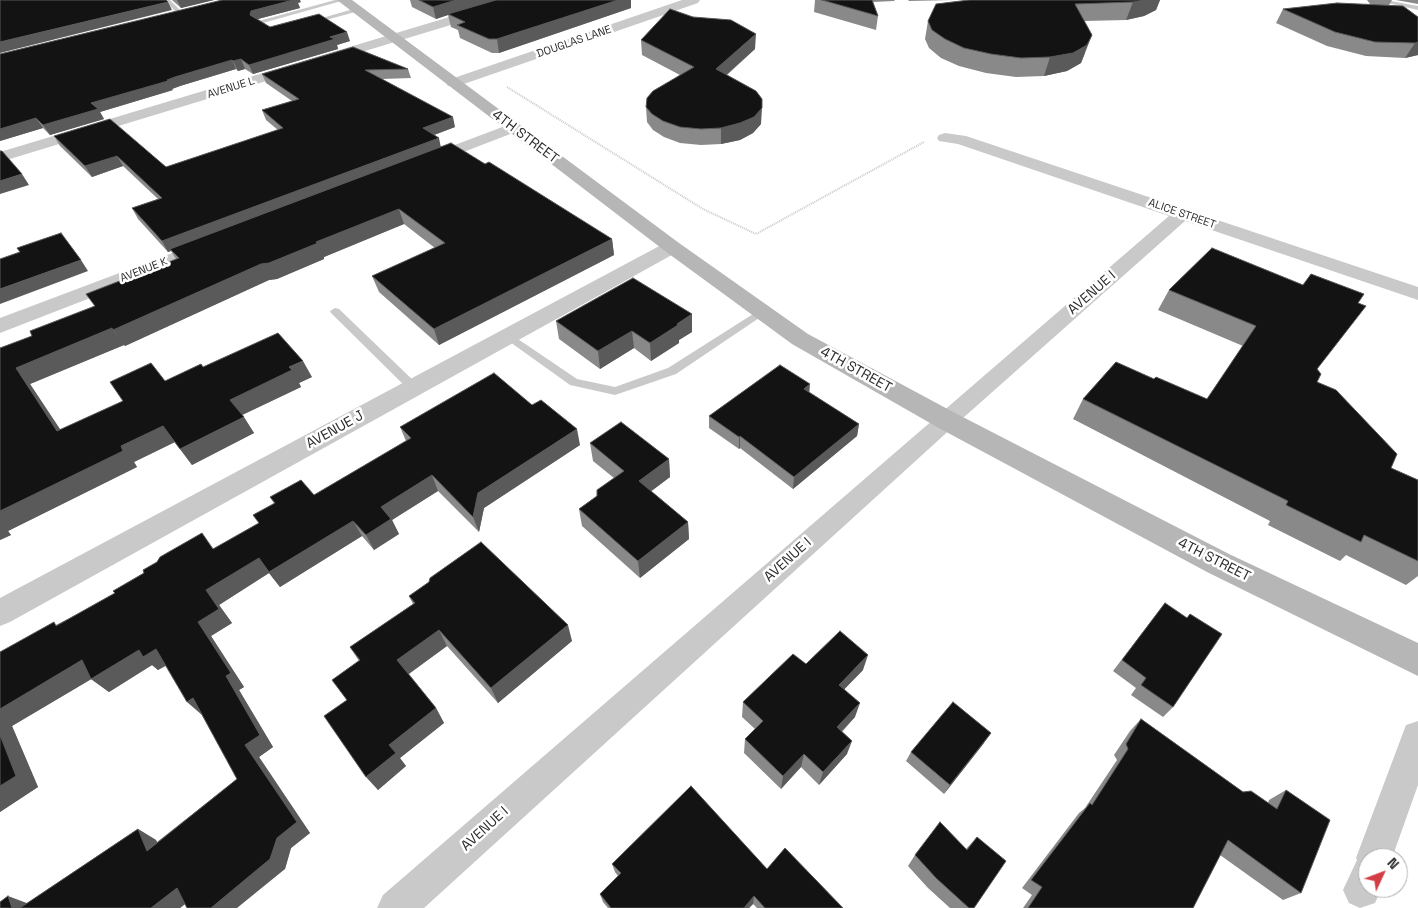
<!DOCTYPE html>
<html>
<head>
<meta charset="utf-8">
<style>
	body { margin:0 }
	#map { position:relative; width:1418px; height:908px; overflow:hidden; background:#fff; font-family:"Space Grotesk",sans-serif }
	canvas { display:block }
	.north { position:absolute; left:1358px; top:848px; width:50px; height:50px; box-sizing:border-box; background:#fff; border:1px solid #ababab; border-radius:50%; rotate:47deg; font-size:14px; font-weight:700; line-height:20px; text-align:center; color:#2c2c2c }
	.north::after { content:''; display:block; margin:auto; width:18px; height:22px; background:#d43d44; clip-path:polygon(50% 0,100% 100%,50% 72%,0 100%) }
</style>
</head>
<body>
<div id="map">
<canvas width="1418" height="908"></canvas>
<div class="north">N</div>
</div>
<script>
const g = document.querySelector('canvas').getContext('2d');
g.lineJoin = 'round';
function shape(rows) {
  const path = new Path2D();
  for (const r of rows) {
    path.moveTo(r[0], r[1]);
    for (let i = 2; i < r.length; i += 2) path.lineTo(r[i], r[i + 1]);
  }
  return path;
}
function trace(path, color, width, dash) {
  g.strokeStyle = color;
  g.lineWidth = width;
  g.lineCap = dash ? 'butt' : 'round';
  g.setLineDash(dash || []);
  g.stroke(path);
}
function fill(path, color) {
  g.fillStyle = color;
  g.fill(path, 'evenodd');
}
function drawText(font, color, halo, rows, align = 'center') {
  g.font = font + ' "Space Grotesk",sans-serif';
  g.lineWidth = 5;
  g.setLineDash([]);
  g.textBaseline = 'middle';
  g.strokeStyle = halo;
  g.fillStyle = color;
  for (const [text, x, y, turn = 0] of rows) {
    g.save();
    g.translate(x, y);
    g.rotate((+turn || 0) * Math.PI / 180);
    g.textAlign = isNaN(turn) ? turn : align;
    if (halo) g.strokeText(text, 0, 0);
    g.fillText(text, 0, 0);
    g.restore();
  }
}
const path = shape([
	[507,87,703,209,756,234,924,142]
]);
const service = shape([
	[164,0,170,0,183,13,183,15,179,15,164,0],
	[335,0,345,0,263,23,272,29,272,31,268,31,255,22,335,0],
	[1374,0,1386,0,1418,6,1418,10,1374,0],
	[357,8,359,11,311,24,308,22,357,8],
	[335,308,339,309,417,384,419,387,417,390,409,390,331,313,330,311,335,308],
	[761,309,765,310,766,312,765,314,676,374,615,395,570,385,503,337,504,335,512,335,577,379,615,387,668,368,761,309]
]);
const minor = shape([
	[506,0,525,0,523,3,0,162,0,152,506,0],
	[682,0,700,0,698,3,458,86,448,86,446,83,448,80,682,0],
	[513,123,518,125,521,128,518,131,435,163,429,165,423,163,421,160,423,157,513,123],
	[945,133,966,136,1418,287,1418,300,1185,221,954,426,424,908,377,908,383,895,1169,216,958,144,939,141,937,138,939,135,945,133],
	[207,240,214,242,216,246,214,250,0,333,0,318,207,240],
	[672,241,679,243,681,247,679,251,10,622,0,626,0,598,665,243,672,241],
	[1418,721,1418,785,1392,858,1368,858,1368,888,1382,888,1375,903,1360,908,1349,903,1343,890,1357,860,1356,858,1406,725,1418,721]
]);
const secondary = shape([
	[337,0,352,0,679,243,808,334,955,413,1229,554,1418,643,1418,676,1207,572,937,427,792,344,665,251,337,0]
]);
const wall = shape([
	[172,0,214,0,181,8],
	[410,0,631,0,631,8,499,53,492,53,460,38,458,30,451,27,448,15,436,19,412,7],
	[815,0,895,0,894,1,873,2,878,16,876,30,814,12],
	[908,0,954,0,909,1],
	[969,0,1160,0,1156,10,1144,16,1126,20,1084,21,1085,53,1081,63,1067,71,1044,76,1016,77,986,73,959,66,941,58,929,48,925,39,928,21],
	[1367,0,1392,0,1389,5,1418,17,1418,55,1405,58,1366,56,1327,46,1276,23,1283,9,1370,4],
	[1396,0,1418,0,1418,4],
	[301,2,298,3,300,8,258,19,270,27,350,41,337,45,338,49,253,74,245,69,238,71,236,69,180,86,172,89,173,90,100,112,104,119,50,135,43,128,0,141,0,54],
	[641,40,755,49,727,75,761,124,753,133,740,140,721,144,701,145,680,143,664,137,653,130,647,122,646,107,680,75,642,55],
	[353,47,408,69,411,78,382,79,455,127,434,135,441,147,485,164,612,239,614,255,439,345,379,292,372,276,435,248,404,224,324,257,324,259,277,279,269,280,125,346,124,345,30,384,60,430,123,401,165,381,203,367,312,377,299,383,301,387,242,415,254,433,192,465,175,442,134,462,137,467,8,531,11,535,0,540,0,348,32,336,95,306,176,259,171,251,168,252,138,219,132,208,158,199,123,166,92,177,60,146,54,136,166,167,278,130,266,120,262,110,292,101,266,83,262,74],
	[1212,248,1317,370,1317,382,1391,468,1418,480,1418,576,1406,585,1346,555,1340,561,1268,525,1270,521,1073,419,1083,399,1154,379,1207,399,1243,346,1158,310,1169,290],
	[692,314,692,332,679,340,679,343,651,361,634,348,600,369,559,339,556,321],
	[809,392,859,424,857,436,793,489,740,448,739,449,709,428,709,416],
	[400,427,580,445,484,508,479,532,438,491,392,520,399,534,374,550,362,536,280,587,269,573,219,605,232,623,211,636,244,687,239,690,273,747,259,757,310,833,291,848,285,869,185,904,180,908,0,908,27,903,138,829,156,840,157,842,237,779,202,715,166,666,158,670,152,665,109,692,91,679,12,726,38,787,0,812,0,652,215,548,259,523,274,503,270,497,314,495,406,441],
	[590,443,669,459,670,477,651,491,688,522,689,539,640,578,582,526,579,509,597,496,614,478,593,461],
	[409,596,572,641,498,703,447,646,409,674,436,708,444,723,400,758,406,766,378,790,347,700,359,661,350,647,413,604],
	[1165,603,1187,618,1190,614,1173,707,1163,717,1131,695,1136,688,1113,671],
	[806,664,863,670,844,689,855,717,842,732,847,754,819,785,801,767,781,789,744,753,745,739,755,729,742,717,743,702],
	[1141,719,1243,792,1268,803,1269,800,1286,790,1301,893,1283,900,1220,855,1193,908,1023,908,1032,895,1022,888,1079,813,1085,808,1117,760,1114,755,1130,731],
	[984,743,944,794,906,761,911,752],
	[977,837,974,908,950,908,928,888,908,866,915,855,966,849],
	[612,864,767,869,843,908,757,908,753,904,749,908,608,908,603,902,600,894,618,876,615,872]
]);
const shadedWall = shape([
	[177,0,214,0,181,8],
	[292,0,300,0,301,2,298,3,300,8,254,20,250,15,251,11],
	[456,0,499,0,448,14,448,15,436,19,433,7],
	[618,0,631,0,631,8,499,53,497,39],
	[1145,0,1160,0,1156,10,1144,16,1126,20,1133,2],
	[168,2,172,10,0,53,0,42],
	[347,32,350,41,337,45,338,49,253,74,249,65,330,37],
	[756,34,755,49,716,84,716,69],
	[1092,35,1081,63,1067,71,1044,76,1050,57],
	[1418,42,1418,55,1405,58,1415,43],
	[241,59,245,69,238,71,233,61],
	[232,60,236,69,180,86,172,89,173,90,100,112,104,119,50,135,43,125,91,103,175,77],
	[762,108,761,124,753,133,740,140,721,144,721,128],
	[453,117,455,127,426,138,423,128],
	[36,118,43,128,0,141,0,129],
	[439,138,441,148,170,249,171,251,168,252,162,241],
	[117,156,123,166,92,177,85,166],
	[22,174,29,185,0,194,0,181],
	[399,209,404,224,324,257,324,259,277,279,269,280,125,346,113,330,261,264],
	[612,239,614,255,439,345,434,329],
	[81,260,88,271,0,304,0,289],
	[692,314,692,332,679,340,679,343,651,361,650,343,677,324],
	[112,328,124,345,30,384,72,447,57,431,16,368],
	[632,331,634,348,600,369,598,351],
	[303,361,312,377,299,383,301,387,240,416,230,400,289,367],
	[810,384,809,397,804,389],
	[244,417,254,433,192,465,180,449],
	[859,424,857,436,793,489,794,477],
	[163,426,175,442,134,462,137,467,8,531,11,535,0,540,0,511,121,446],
	[577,429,580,445,484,508,479,532,473,517,478,493],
	[740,436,740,448,739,449,739,437],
	[669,459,670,477,641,499,639,481],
	[432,475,438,491,392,520,399,534,374,550,366,535,381,507],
	[353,521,362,536,280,587,269,573,219,605,232,623,211,636,244,687,239,690,273,747,259,757,310,833,291,848,285,869,237,908,211,908,245,745,226,676,198,622,206,590,259,558],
	[688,522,689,539,640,578,638,561],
	[568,625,572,641,498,703,491,688],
	[439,630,447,646,407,675,397,660],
	[156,649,171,662,158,670,152,665,109,692,91,679,139,650],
	[868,655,863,670,835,699,839,685],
	[82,660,100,674,12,726,38,787,0,812,0,709],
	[193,698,202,715,187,702],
	[860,703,855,717,832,741,837,727],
	[436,708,444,723,400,758,389,745],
	[991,733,984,743,944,794,950,785],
	[852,741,847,754,819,785,823,772],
	[396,753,406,766,378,790,366,777],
	[804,754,801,767,781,789,783,776],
	[138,829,156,840,165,860,147,851],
	[177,888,194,897,180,908,151,908],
	[8,896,32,905,33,908,12,908],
	[754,896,753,904,749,908,744,908]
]);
const building = shape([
	[0,0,166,0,168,2,0,42,0,0],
	[222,0,293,0,251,11,250,15,270,27,319,14,347,32,330,37,335,39,249,65,241,59,233,61,232,60,175,77,167,80,168,81,91,103,98,109,43,125,36,118,0,129,0,54,222,0],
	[419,0,456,0,433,7,419,0],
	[496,0,618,0,497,39,489,39,457,25,465,22,448,14,496,0],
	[822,0,872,0,878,16,822,0],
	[969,0,1145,0,1133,2,1075,4,1092,35,1087,45,1073,53,1050,57,1021,58,991,54,964,48,945,39,932,30,928,21,936,4,969,0],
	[1337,3,1403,6,1418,17,1418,42,1415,43,1375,42,1335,32,1283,9,1337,3],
	[670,9,693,17,731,20,756,34,716,69,756,91,762,99,762,108,754,117,740,123,721,128,701,129,680,127,663,121,652,114,646,107,647,98,653,91,694,67,641,40,670,9],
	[353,47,408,69,365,70,453,117,423,128,439,138,162,241,132,208,162,198,117,156,85,166,54,136,110,119,166,167,283,128,262,110,299,99,262,74,353,47],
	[451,143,485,164,489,162,612,239,434,329,372,276,445,243,399,209,316,242,318,243,269,263,261,264,113,330,112,328,16,368,57,431,123,401,110,382,151,363,165,381,201,364,203,367,278,333,303,361,289,367,292,370,230,400,244,417,180,449,163,426,121,446,123,451,0,511,0,348,32,336,30,331,95,306,86,294,179,258,170,249,451,143],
	[0,151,2,151,22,174,0,181,0,151],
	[61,233,81,260,0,289,0,259,20,252,17,248,61,233],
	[1212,248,1303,285,1311,274,1364,294,1358,303,1366,306,1317,369,1321,374,1317,382,1336,390,1397,454,1391,468,1418,480,1418,561,1364,535,1361,542,1286,505,1288,501,1083,399,1116,362,1154,379,1156,377,1207,399,1256,326,1169,290,1212,248],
	[633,278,692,314,677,324,678,325,650,343,632,331,598,351,556,321,633,278],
	[780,365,810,384,804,389,859,424,794,477,740,436,739,437,709,416,780,365],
	[494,373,532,405,541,400,577,429,478,493,473,517,432,475,381,507,391,519,366,535,353,521,269,572,259,558,206,590,219,609,198,622,231,673,226,676,260,735,245,745,297,822,277,838,270,859,211,908,187,908,177,888,151,908,20,908,138,829,147,851,237,779,193,698,187,702,156,649,143,657,139,650,91,679,82,660,0,709,0,652,54,622,56,626,115,593,113,591,144,573,143,570,157,562,160,557,202,533,213,549,259,523,253,515,275,503,270,497,301,480,314,495,411,438,400,427,494,373],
	[621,422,669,459,639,481,688,522,638,561,579,509,597,496,597,490,624,471,590,443,621,422],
	[481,542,568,625,491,688,439,630,397,660,436,708,389,745,396,753,366,777,324,716,347,700,332,680,360,660,350,647,415,603,409,596,429,582,430,578,481,542],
	[1165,603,1187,618,1190,614,1222,634,1173,707,1141,685,1146,678,1122,660,1165,603],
	[840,631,868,655,839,685,860,703,837,727,852,741,823,772,804,754,783,776,745,739,763,721,743,702,793,654,806,664,840,631],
	[953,702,991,733,950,785,911,752,953,702],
	[1141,719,1243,792,1251,791,1277,809,1286,790,1330,820,1301,893,1228,840,1193,908,1028,908,1042,887,1031,880,1090,803,1092,805,1128,749,1126,744,1141,719],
	[0,735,16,776,0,786,0,735],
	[691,786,767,869,785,848,843,908,765,908,754,896,744,908,611,908,600,894,621,873,612,864,691,786],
	[940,822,967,850,977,837,1006,861,974,908,969,908,936,878,915,855,940,822],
	[8,896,12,908,0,908,0,902,8,896]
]);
const farStreetnames = [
	["DOUGLAS LANE",574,42,-19],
	["AVENUE L",231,88,-17],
	["ALICE STREET",1182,214,19],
	["AVENUE K",144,270,-21]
];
const streetNames = [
	["4TH STREET",525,137,37],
	["AVENUE I",1092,293,-41],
	["4TH STREET",856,370,29],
	["AVENUE J",335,430,-29],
	["AVENUE I",788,560,-42],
	["4TH STREET",1214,560,27],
	["AVENUE I",485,829,-42]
];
trace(path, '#c9c9c9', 2, [1, 1]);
fill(service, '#c9c9c9');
fill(minor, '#c9c9c9');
fill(secondary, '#b6b6b6');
fill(wall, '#898989');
fill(shadedWall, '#5a5a5a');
fill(building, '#131313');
trace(building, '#5a5a5a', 1);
drawText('11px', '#2c2c2c', '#fff', farStreetnames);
drawText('14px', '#2c2c2c', '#fff', streetNames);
</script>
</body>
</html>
